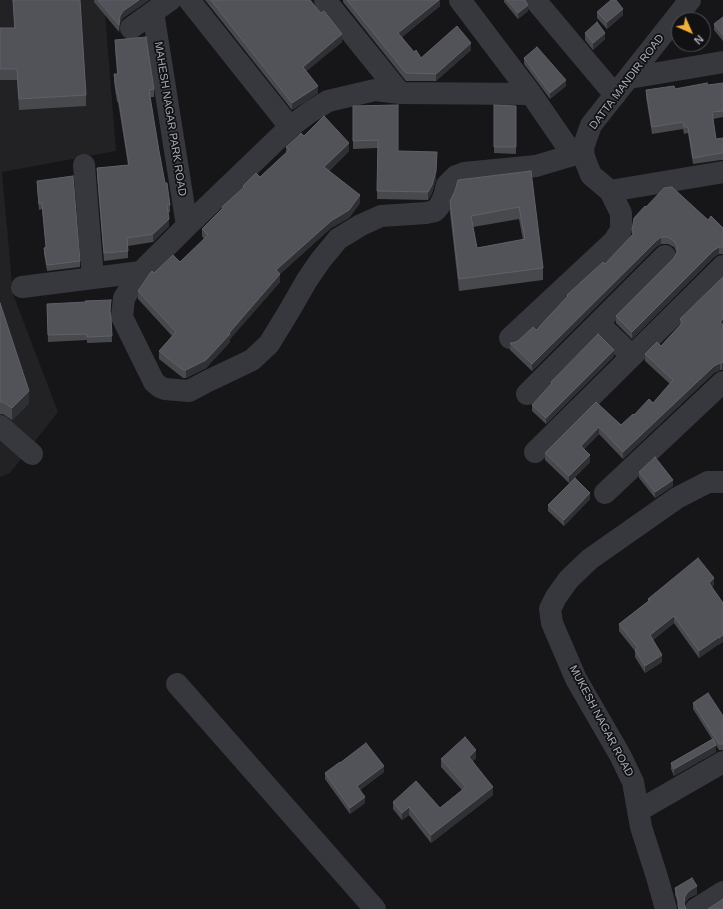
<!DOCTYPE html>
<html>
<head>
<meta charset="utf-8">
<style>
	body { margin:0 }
	#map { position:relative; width:723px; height:909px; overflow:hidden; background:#161618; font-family:Arial,sans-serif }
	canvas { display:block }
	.north { position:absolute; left:671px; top:12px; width:40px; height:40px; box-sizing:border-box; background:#111113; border:1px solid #4d4f55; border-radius:50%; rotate:135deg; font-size:11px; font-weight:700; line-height:16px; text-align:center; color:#a8adb8 }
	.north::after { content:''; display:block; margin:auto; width:14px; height:18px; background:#f2b134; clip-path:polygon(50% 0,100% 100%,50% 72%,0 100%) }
</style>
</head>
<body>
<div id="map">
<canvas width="723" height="909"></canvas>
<div class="north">N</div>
</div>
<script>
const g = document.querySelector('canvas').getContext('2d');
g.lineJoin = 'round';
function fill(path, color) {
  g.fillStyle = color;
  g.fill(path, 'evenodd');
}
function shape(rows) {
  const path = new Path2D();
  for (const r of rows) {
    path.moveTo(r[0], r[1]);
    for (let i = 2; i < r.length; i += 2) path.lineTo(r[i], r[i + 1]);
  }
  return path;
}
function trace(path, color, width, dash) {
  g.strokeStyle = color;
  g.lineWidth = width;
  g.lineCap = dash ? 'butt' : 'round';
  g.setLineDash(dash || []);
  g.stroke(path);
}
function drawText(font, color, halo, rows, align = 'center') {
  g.font = font + ' Arial,sans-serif';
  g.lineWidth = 3.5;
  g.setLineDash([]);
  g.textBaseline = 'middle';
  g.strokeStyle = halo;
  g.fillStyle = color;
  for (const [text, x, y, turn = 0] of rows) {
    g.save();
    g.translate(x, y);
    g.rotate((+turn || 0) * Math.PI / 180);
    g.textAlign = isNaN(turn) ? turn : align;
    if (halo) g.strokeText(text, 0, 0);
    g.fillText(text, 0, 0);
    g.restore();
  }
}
const built = shape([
	[0,0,104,0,116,151,2,172,13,294,58,412,10,473,0,477]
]);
const minor = shape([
	[189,0,290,127],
	[325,0,400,93],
	[460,0,531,94,573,155],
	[535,0,615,95],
	[153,12,187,226],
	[131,28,170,0],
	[629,78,723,62],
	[531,94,400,93,375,90,328,101,310,112,290,127,187,226,141,272,124,298,122,317,154,382,160,387,165,389,189,391,208,381,252,360,269,344,288,313,307,280,320,261,338,239,361,225,381,216,426,213,435,211,440,205,444,197,447,185,456,176,464,173,536,166,573,155,583,148],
	[84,165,93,278],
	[610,191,723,172],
	[22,287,141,272],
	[598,323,632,356],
	[510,338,614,241,621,230,621,213,610,191,591,175,584,157,583,148,591,125,690,0],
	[527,394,665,256],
	[0,426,32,454],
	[535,452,723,266],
	[605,493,723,382],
	[177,684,375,909],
	[638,811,723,762],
	[666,909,657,877,641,827,633,782,620,755,576,679,552,623,550,609,556,597,569,579,590,559,677,498,708,482,723,482],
	[696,909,723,892]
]);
const wall = shape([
	[13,0,80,0,86,95,86,106,19,110,17,80,0,80,0,28,14,28],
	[94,0,149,0,123,18,120,23,119,32,94,2],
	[205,0,310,0,342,42,306,71,318,93,292,110],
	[343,0,440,0,440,6,402,37,414,52,421,58,471,50,436,81,406,81,343,2],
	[504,0,525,0,528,11,518,19,504,2],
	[597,12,623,15,607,29,597,18],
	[723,17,723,41,714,30,714,24],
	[585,33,605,39,593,50,585,40],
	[115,40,154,89,154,97,150,97,159,151,165,183,170,205,170,212,168,213,169,226,153,242,128,246,128,258,104,261,97,176,97,168,128,165,118,102,117,102,114,82,114,74,117,74,115,48],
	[524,58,566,86,550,99,524,64],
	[723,83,723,117,713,119,716,139,723,138,723,160,721,160,693,164,688,133,684,134,683,129,652,134,646,97,646,90,675,89,708,85],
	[494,105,516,106,516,154,494,153],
	[353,106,398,151,436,179,432,193,428,200,377,199,378,148,353,149],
	[304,136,349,151,329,171,360,203,349,218,331,228,280,274,280,282,230,339,230,342,206,368,186,378,183,378,159,359,159,351,172,336,138,299,138,291,154,273,180,262,204,239,202,236,202,229,222,210,222,207,243,188,243,186,260,177,286,153,286,147],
	[531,171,543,268,543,280,459,291,450,213,450,201],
	[519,219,523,240,477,248,473,227],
	[37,181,80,261,80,267,47,271,44,254,44,248,46,247,42,209,39,210,37,187],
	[646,207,708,220,723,228,723,254,719,254,714,257,632,339,616,323,616,316,674,258,677,253,674,247,668,244,661,244,656,247,532,371,510,350,510,343,513,343,536,330,567,297,567,295,605,264,632,236,632,230],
	[723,277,722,370,720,370,714,373,623,459,599,434,584,449,590,462,569,483,545,460,545,453,596,402,621,425,653,403,670,384,645,361,645,354,661,346,680,325,680,319],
	[0,303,29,403,12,420,3,414,0,414],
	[47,304,111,306,110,312,111,318,112,342,87,343,87,340,48,342],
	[614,356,546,424,532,411,532,405,551,385,551,382],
	[639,472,673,486,655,498,639,478],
	[590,499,564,526,548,511,548,505],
	[714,585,712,587,723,603,719,645,719,644,699,658,674,623,653,640,662,662,645,673,635,657,635,651,619,631,619,624,648,601,648,599],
	[693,703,723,716,723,750,719,750,716,745,716,752,674,776,671,769,671,763,712,739,693,709],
	[476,758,473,761,493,795,431,843,409,815,402,820,393,809,393,802,440,808,462,790,441,767,441,759],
	[340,763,384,772,360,790,365,803,350,814,325,779,325,773],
	[675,888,697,894,689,898,685,903,685,905,686,909,678,909,678,904,675,895]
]);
const shadedWall = shape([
	[139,0,149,0,123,18,120,23,119,32,120,16,123,11],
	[439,0,440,0,440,6,398,40,398,33],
	[528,5,528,11,518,19,518,13],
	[623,9,623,15,607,29,607,22],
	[605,33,605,39,593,50,593,43],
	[342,34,342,42,303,74,303,67],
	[471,43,471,50,436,81,436,74],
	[566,80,566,86,550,99,550,93],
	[318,86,318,93,292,110,292,103],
	[349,143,349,151,324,175,324,167],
	[437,152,436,179,432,193,428,200,428,192],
	[360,195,360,203,349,218,331,228,276,278,276,270],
	[169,219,169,226,153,242,153,234],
	[661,237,661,244,656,247,532,371,532,364,656,241],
	[719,247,719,254,714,257,632,339,632,332,714,250],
	[280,274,280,282,230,339,230,342,206,368,186,378,186,370,229,333],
	[723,319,723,325,720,322],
	[614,350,614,356,546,424,546,418],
	[723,362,723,369,722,370,722,363],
	[720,363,720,370,714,373,623,459,623,452,714,366],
	[29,391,29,403,12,420,12,408],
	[599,427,599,434,581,453,581,446],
	[590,455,590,462,569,483,569,476],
	[673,480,673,486,655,498,655,492],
	[590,493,590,499,564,526,564,520],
	[714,578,714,585,709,590,709,583],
	[674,616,674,623,650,642,650,635],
	[723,635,723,642,719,645,719,638],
	[719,637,719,644,699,658,699,651],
	[662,655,662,662,645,673,645,666],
	[716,745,716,752,674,776,674,769],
	[476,750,476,758,469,764,469,757],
	[384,766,384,772,357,792,357,786],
	[493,787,493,795,431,843,431,835],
	[365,797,365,803,350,814,350,808],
	[409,807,409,815,402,820,402,813],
	[697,886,697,894,689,898,685,903,684,909,684,903,685,896,689,891]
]);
const building = shape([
	[13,0,80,0,86,95,19,99,17,69,0,69,0,28,15,28,13,0],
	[98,0,139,0,123,11,120,16,119,25,98,0],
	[211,0,310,0,321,13,324,11,342,34,303,67,318,86,292,103,211,0],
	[347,0,439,0,398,33,414,52,416,50,421,58,457,26,471,43,436,74,406,73,347,0],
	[507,0,525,0,528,5,518,13,507,0],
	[611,0,616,0,623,9,607,22,597,12,611,0],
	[723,17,723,35,714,24,723,17],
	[597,22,605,33,593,43,585,33,597,22],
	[146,37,154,89,149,90,159,151,165,183,167,183,170,205,167,205,169,219,153,234,127,238,128,251,104,253,97,168,129,165,118,94,117,94,114,74,118,74,115,40,146,37],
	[537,47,566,80,550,93,524,58,537,47],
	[707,83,708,85,723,83,723,111,712,112,716,139,723,138,723,153,721,153,693,158,688,127,684,127,683,122,652,127,646,90,674,86,675,89,707,83],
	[398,105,398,151,437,152,436,171,432,185,428,192,377,191,378,140,353,141,353,106,398,105],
	[494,105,516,106,516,147,494,147,494,105],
	[324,116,349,143,324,167,360,195,349,210,331,221,276,270,280,274,229,333,230,334,206,360,186,370,183,370,159,351,176,332,138,291,151,272,152,271,154,273,173,255,180,262,208,235,202,229,223,208,222,207,244,187,243,186,256,173,260,177,289,150,286,147,301,133,304,136,324,116],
	[531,171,543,268,459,279,450,201,455,191,458,180,531,171],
	[519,207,525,239,477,248,471,216,519,207],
	[73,176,80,261,47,265,44,248,46,247,42,203,39,204,37,181,73,176],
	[672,187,708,220,711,216,723,228,723,247,719,247,714,250,632,332,616,316,674,258,677,252,677,246,674,241,668,237,661,237,656,241,532,364,510,343,513,343,518,341,533,327,536,330,568,296,567,295,603,262,605,264,634,233,632,230,634,218,645,206,646,207,664,188,672,187],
	[723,277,723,319,720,322,723,325,723,362,722,363,720,363,714,366,623,452,599,427,581,446,590,455,569,476,545,453,596,402,621,425,633,414,634,415,649,399,653,403,673,380,645,354,657,342,661,346,683,322,680,319,723,277],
	[111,300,110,310,111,318,112,336,87,337,87,334,48,335,47,304,86,302,85,301,111,300],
	[0,303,29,391,12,408,3,402,0,402,0,303],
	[598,334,614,350,546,418,532,405,552,383,551,382,598,334],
	[655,457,673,480,655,492,639,472,655,457],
	[575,478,590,493,564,520,548,505,575,478],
	[698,558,714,578,709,583,723,603,723,635,719,638,719,637,699,651,674,616,650,635,662,655,645,666,635,650,638,648,619,624,650,600,648,599,698,558],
	[708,693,723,716,723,744,719,744,693,703,708,693],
	[465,737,476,750,469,757,493,787,431,835,409,807,402,813,393,802,416,781,440,808,466,787,441,759,465,737],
	[713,739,716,745,674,769,671,763,713,739],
	[366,743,384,766,357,786,365,797,350,808,325,773,340,762,340,763,366,743],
	[692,878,697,886,689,891,685,896,684,903,686,909,679,909,678,906,678,899,675,888,692,878],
	[723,899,723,909,708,909,723,899]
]);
const streetNames = [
	["DATTA MANDIR ROAD",627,82,-53],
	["MAHESH NAGAR PARK ROAD",170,119,81],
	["MUKESH NAGAR ROAD",601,721,62]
];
fill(built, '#222225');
trace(minor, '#37383d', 22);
fill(wall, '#47494d');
fill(shadedWall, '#2f3033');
fill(building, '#525359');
trace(building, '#5f6168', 1);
drawText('11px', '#a8adb8', '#111113', streetNames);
</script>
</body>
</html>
